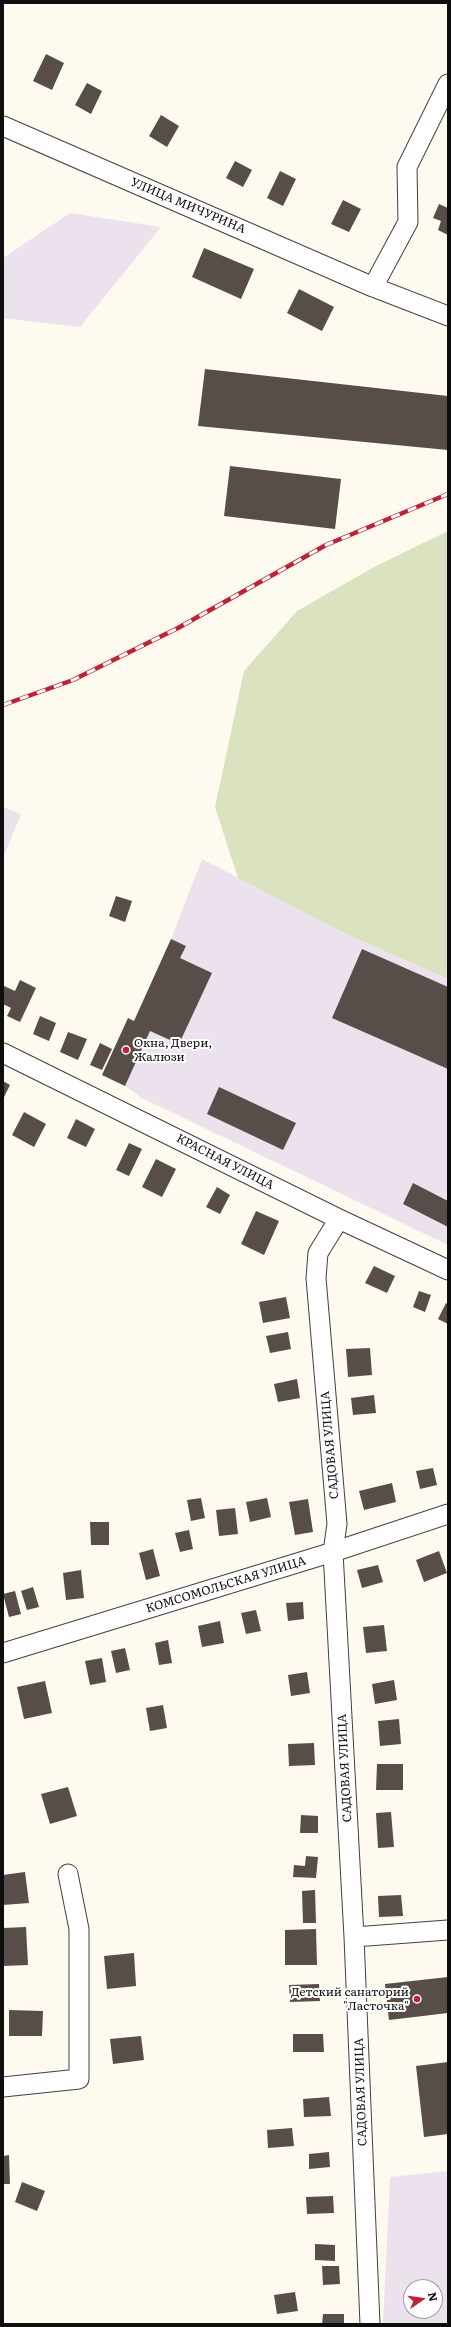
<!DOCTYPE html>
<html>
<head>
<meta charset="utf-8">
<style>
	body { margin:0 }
	#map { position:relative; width:451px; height:2327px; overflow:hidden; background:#fffaef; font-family:Literata,serif }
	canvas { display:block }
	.frame { position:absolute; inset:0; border:4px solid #0e0e0e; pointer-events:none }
	.north { position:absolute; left:403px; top:2279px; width:40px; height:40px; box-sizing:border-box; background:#fff; border:1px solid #9f9f9f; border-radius:50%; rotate:77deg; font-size:11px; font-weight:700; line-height:16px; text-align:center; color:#0e0e0e }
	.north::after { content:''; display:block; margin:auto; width:14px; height:18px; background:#c51f36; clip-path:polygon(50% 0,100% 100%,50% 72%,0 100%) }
</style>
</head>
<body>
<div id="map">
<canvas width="451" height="2327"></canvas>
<div class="frame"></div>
<div class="north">N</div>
</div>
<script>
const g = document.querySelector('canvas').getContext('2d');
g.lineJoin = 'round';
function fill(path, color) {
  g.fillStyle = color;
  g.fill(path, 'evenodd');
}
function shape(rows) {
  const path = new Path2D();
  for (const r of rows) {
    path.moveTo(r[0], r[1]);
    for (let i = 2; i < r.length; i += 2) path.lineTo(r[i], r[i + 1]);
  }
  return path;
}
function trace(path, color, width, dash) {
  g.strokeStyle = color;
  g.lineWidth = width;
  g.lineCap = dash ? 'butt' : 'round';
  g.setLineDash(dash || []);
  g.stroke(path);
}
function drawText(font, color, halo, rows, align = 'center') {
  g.font = font + ' Literata,serif';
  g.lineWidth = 4;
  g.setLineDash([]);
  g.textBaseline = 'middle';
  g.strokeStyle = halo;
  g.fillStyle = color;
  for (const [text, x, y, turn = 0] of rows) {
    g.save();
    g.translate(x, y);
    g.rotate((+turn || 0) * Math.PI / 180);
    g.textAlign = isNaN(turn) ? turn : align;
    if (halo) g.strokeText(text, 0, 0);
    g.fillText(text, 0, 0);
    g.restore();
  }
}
const industrial = shape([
	[70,213,161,227,80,327,3,318,3,258],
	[3,807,21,814,3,858],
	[202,859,342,932,448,979,448,1245,142,1098,125,1086,102,1075,128,1018,134,1021,171,939],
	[448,2171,448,2324,383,2324,390,2177],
	[411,2287,435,2287,435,2311,411,2311]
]);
const cemetery = shape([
	[448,531,448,979,342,932,238,878,215,807,244,671,297,611,374,567]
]);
const building = shape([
	[46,54,64,63,52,90,33,81],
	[87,83,102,91,91,114,75,105],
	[161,115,179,126,167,147,149,136],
	[235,161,252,170,243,187,226,178],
	[280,171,296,179,283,206,267,198],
	[343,200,361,209,349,232,331,224],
	[439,204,448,208,448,235,438,230,441,221,433,218],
	[204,248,254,269,241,299,192,277],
	[299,289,334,307,322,331,287,313],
	[205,369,448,396,448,450,198,426],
	[230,466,341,479,335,529,224,516],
	[116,896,132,901,125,922,109,916],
	[171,939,186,946,180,958,212,973,179,1044,150,1031,125,1086,102,1075,128,1018,134,1021],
	[362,949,448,987,448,1069,332,1018],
	[20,980,36,988,20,1022,7,1016,11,1008,3,1004,4,986,15,991],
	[40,1016,56,1023,49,1041,33,1034],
	[68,1032,87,1039,78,1060,60,1052],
	[100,1043,112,1049,102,1070,90,1065],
	[3,1081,10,1085,3,1099],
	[219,1087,296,1123,283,1150,207,1114],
	[24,1112,46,1124,34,1147,12,1135],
	[76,1119,95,1129,86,1147,67,1138],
	[129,1143,142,1149,129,1176,116,1170],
	[156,1159,176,1169,162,1197,142,1187],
	[413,1183,448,1201,448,1227,403,1204],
	[217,1187,230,1195,220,1214,206,1207],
	[256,1211,279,1221,264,1255,241,1244],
	[374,1266,395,1276,387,1293,365,1283],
	[419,1291,431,1295,425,1312,413,1307],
	[286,1297,290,1318,263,1323,259,1302],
	[446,1303,448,1304,448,1324,438,1319],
	[288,1332,291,1349,270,1353,266,1336],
	[370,1348,372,1375,348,1377,346,1349],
	[297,1379,300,1398,278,1402,274,1384],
	[374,1395,376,1413,353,1415,351,1398],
	[433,1468,437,1485,420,1489,416,1471],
	[392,1483,396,1502,364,1510,359,1491],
	[201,1498,205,1518,191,1521,187,1500],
	[267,1498,271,1517,250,1522,246,1502],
	[308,1499,313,1532,295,1535,289,1502],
	[235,1508,238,1534,219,1536,216,1510],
	[90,1522,109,1522,109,1545,91,1545],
	[189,1530,193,1549,180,1552,175,1533],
	[153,1549,160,1576,146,1580,139,1553],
	[439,1551,447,1573,424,1582,416,1560],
	[378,1565,383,1582,362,1588,357,1570],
	[81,1570,84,1598,66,1600,63,1573],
	[33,1587,39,1607,27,1610,21,1591],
	[15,1591,21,1614,9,1617,3,1594],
	[303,1602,304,1619,288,1621,286,1603],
	[256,1610,261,1631,246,1634,241,1613],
	[220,1621,224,1643,202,1647,198,1626],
	[384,1625,387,1651,366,1653,363,1627],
	[168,1640,172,1663,159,1665,155,1643],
	[125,1648,130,1670,116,1673,111,1651],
	[102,1658,106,1682,90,1685,85,1661],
	[307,1672,310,1693,291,1696,288,1675],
	[394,1680,397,1700,375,1704,372,1684],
	[45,1681,52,1713,24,1719,17,1687],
	[163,1705,167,1728,150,1731,146,1708],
	[399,1719,401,1744,380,1746,378,1721],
	[314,1743,315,1765,289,1766,288,1744],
	[377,1764,403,1764,403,1790,376,1790],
	[68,1787,77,1816,50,1824,41,1794],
	[391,1812,394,1847,378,1848,376,1813],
	[301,1815,318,1816,318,1833,300,1833],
	[306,1856,318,1857,316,1878,293,1877,294,1865,305,1866],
	[25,1872,29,1903,3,1905,3,1875],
	[315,1890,316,1923,303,1923,302,1891],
	[401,1895,403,1916,379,1917,378,1896],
	[26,1927,28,1965,3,1966,3,1928],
	[316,1929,317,1965,285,1965,285,1930],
	[134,1953,136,1986,107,1989,104,1956],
	[448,1977,448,2013,389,2020,385,1984],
	[319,1984,320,2001,290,2002,289,1985],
	[9,2010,43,2011,42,2036,9,2036],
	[293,2034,323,2034,324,2052,293,2052],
	[141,2036,144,2060,113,2064,110,2039],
	[448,2062,448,2134,424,2137,416,2066],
	[329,2097,331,2116,304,2117,303,2099],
	[292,2128,294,2146,268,2148,267,2130],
	[329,2152,330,2167,309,2169,309,2154],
	[9,2155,10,2184,3,2184,3,2156],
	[22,2182,45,2191,37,2211,15,2202],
	[333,2196,334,2213,307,2214,306,2197],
	[315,2244,335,2245,335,2261,315,2260],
	[322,2266,339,2266,340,2284,323,2285],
	[295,2292,298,2311,277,2314,274,2295],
	[323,2314,344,2314,344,2324,322,2324]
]);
const minor = shape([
	[3,126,373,287,448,316],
	[373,287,408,222,407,167,448,84],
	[3,1053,339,1219,448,1270],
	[339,1219,318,1253,316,1278,337,1524,333,1552,354,1937,370,2324],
	[3,1653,333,1552,448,1514],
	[354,1937,448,1930],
	[3,2087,79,2079,79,1929,68,1874]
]);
const rail = shape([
	[3,705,73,680,178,628,326,545,448,494]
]);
const markers = [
	[126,1050,4,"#c51f36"],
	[417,1999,4,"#c51f36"]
];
const streetNames = [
	["УЛИЦА МИЧУРИНА",188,206,23],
	["КРАСНАЯ УЛИЦА",225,1162,27],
	["САДОВАЯ УЛИЦА",330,1445,-95],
	["КОМСОМОЛЬСКАЯ УЛИЦА",226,1585,-17],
	["САДОВАЯ УЛИЦА",345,1768,-93],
	["САДОВАЯ УЛИЦА",361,2092,-92]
];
const poiNames = [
	["Окна, Двери,",134,1043],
	["Жалюзи",134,1057],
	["Детский санаторий",409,1992,"right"],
	["\"Ласточка\"",409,2006,"right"]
];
fill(industrial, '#ebe2ed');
fill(cemetery, '#dae2bf');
fill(building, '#574e4a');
trace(minor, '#414141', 21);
trace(minor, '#fff', 19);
trace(rail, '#c51f36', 4.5);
trace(rail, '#fff', 3, [9]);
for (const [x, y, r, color] of markers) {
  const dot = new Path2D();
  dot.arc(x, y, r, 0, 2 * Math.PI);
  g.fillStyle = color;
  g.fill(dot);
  trace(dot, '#fff', 1.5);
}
drawText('12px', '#0e0e0e', '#fff', streetNames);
drawText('12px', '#0e0e0e', '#fff', poiNames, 'left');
</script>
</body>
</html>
